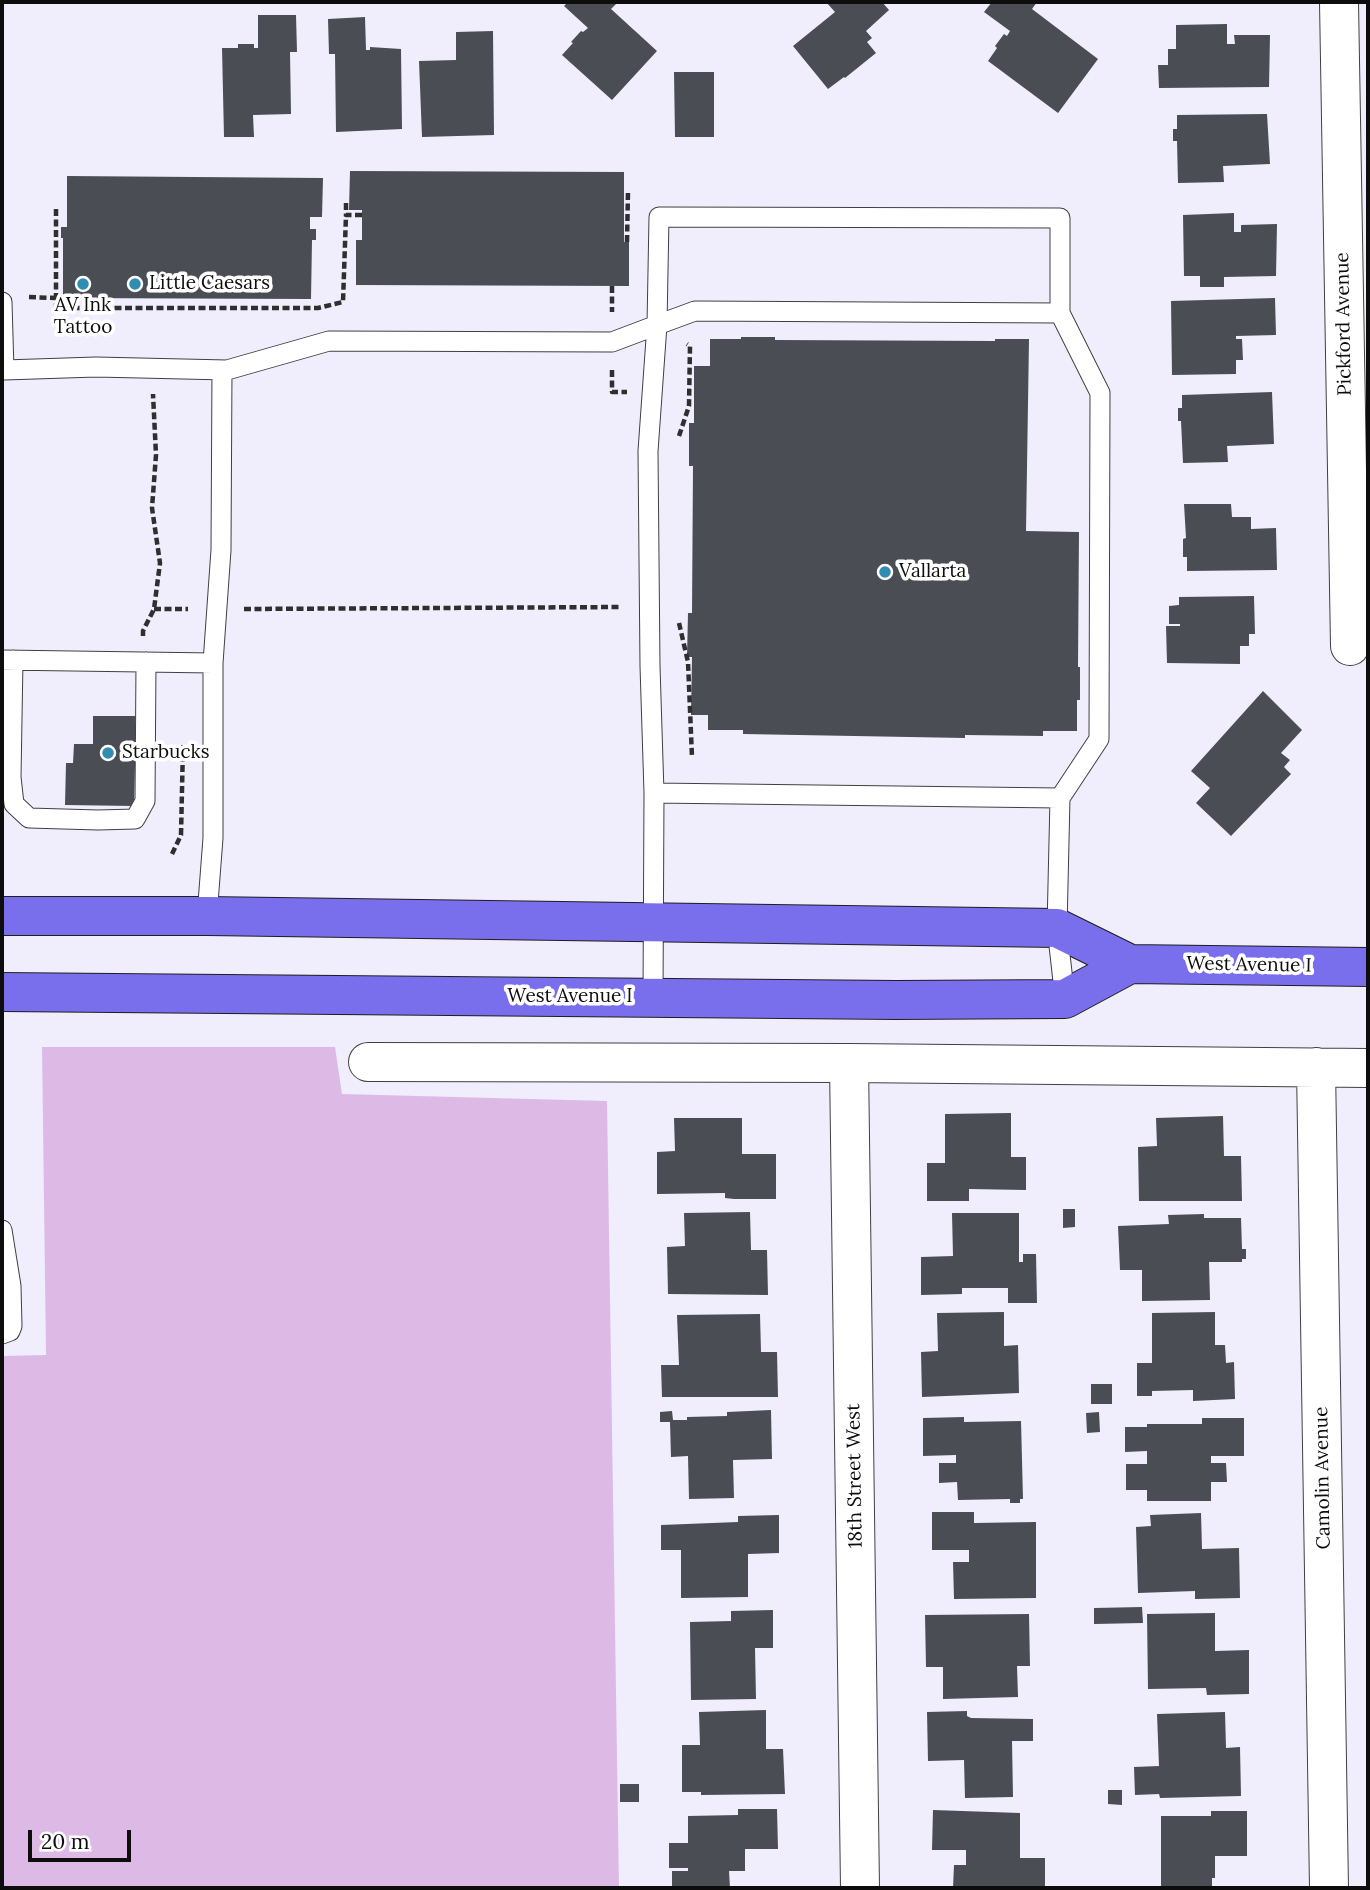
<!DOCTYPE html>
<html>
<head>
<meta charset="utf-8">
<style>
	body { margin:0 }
	#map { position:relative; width:1370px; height:1890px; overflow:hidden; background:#f0eefd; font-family:Lora,serif }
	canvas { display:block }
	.frame { position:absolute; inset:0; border:4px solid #0d0d0d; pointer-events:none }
	.scale { position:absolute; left:28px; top:1830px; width:103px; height:32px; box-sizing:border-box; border:4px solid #0d0d0d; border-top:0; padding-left:9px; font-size:21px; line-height:24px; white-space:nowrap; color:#0d0d0d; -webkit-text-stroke:5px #fff; paint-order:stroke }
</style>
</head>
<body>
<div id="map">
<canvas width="1370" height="1890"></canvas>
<div class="frame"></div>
<div class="scale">20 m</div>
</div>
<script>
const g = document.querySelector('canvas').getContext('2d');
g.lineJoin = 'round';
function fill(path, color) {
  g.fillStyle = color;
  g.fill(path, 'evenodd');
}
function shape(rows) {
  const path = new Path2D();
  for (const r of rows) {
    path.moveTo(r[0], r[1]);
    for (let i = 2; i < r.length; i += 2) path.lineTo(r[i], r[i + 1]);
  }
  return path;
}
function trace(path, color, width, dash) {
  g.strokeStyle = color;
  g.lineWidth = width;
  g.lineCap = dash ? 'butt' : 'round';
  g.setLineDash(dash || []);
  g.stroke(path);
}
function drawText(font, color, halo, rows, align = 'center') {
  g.font = font + ' Lora,serif';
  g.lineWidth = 7;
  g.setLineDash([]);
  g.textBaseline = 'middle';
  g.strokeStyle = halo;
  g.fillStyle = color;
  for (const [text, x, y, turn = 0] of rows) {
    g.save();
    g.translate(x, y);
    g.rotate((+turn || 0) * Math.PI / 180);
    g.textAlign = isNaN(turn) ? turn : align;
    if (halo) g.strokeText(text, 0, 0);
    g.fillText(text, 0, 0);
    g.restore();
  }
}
const green = shape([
	[42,1047,335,1047,342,1094,607,1101,619,1888,2,1888,2,1356,46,1355]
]);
const building = shape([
	[568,2,618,2,611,9,657,51,612,100,562,55,573,43,571,42,581,31,583,32,588,28,564,6],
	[826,2,882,2,889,10,866,31,872,38,867,42,876,53,845,78,844,77,828,89,793,46,835,12],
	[992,2,1037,2,1032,9,1098,59,1058,113,988,61,997,48,995,46,1004,34,1007,36,1010,31,984,12],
	[258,15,296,15,297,52,290,52,291,114,253,115,254,137,224,137,222,48,238,48,238,44,254,44,254,48,258,48],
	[365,17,366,50,370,50,370,47,401,49,402,129,336,132,335,54,329,54,328,19],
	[1227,24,1227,44,1235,44,1234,35,1270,35,1269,87,1159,88,1158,65,1168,65,1168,49,1176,49,1176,25],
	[493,31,494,135,422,137,419,61,456,60,456,32],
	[674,72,714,72,714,137,675,137],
	[1267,114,1270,164,1223,166,1224,182,1178,183,1177,141,1173,141,1173,129,1177,129,1177,115],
	[350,171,624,172,624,242,629,242,629,286,356,285,356,240,362,240,362,210,349,210],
	[67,176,323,178,322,217,310,217,310,229,316,229,316,240,312,240,311,299,63,298,63,238,61,238,61,227,67,227],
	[1234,213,1234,232,1241,232,1241,225,1277,224,1276,276,1224,277,1224,287,1200,287,1200,276,1184,276,1183,215],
	[1275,298,1276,335,1236,336,1236,339,1242,339,1243,360,1236,360,1236,374,1172,375,1171,301],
	[741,337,775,337,775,340,995,341,995,339,1029,339,1026,531,1079,532,1078,667,1080,667,1080,700,1077,700,1077,731,1043,731,1043,736,965,735,965,738,743,734,743,730,708,730,708,715,691,715,692,657,687,657,688,613,692,613,693,466,689,466,689,423,694,423,694,366,710,366,710,339,741,339],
	[1272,392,1274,444,1227,446,1228,462,1183,463,1181,421,1178,421,1178,408,1182,408,1182,395],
	[1184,504,1231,504,1232,517,1251,517,1251,529,1276,528,1277,570,1187,571,1187,557,1183,557,1183,539,1186,538],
	[1254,596,1255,634,1249,634,1249,646,1240,646,1240,664,1167,663,1166,626,1180,626,1180,624,1169,624,1169,606,1179,605,1179,597],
	[1263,691,1302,730,1281,753,1290,760,1284,767,1291,774,1231,836,1196,803,1210,788,1191,771],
	[93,716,135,716,135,738,143,738,143,765,135,765,134,806,65,805,66,763,73,763,74,744,93,744],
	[1011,1113,1011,1157,1026,1157,1026,1190,969,1189,969,1201,927,1201,927,1163,945,1163,945,1114],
	[1223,1116,1224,1156,1241,1156,1242,1201,1139,1201,1138,1147,1157,1146,1156,1118],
	[674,1118,742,1118,742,1154,776,1154,776,1199,734,1199,725,1198,725,1193,657,1194,657,1152,675,1151],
	[1063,1209,1075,1209,1075,1227,1063,1228],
	[750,1212,751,1250,767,1250,768,1295,668,1294,667,1247,685,1246,684,1213],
	[952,1213,1019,1213,1019,1262,1023,1262,1023,1254,1036,1254,1037,1303,1008,1303,1008,1288,962,1288,962,1294,921,1295,921,1257,953,1256],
	[1204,1214,1204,1218,1241,1218,1242,1249,1246,1249,1246,1259,1242,1259,1242,1262,1209,1262,1210,1300,1142,1301,1142,1270,1120,1270,1118,1226,1169,1224,1168,1215],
	[1004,1312,1004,1346,1018,1345,1019,1393,922,1397,921,1352,938,1351,937,1313],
	[1215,1312,1215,1345,1225,1345,1226,1363,1234,1362,1235,1399,1193,1401,1193,1390,1152,1391,1152,1396,1137,1396,1137,1363,1152,1363,1152,1313],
	[760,1314,761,1352,777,1352,778,1397,662,1397,661,1365,679,1365,677,1315],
	[1091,1384,1112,1384,1112,1404,1091,1404],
	[771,1410,772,1459,733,1460,734,1498,689,1499,688,1456,671,1457,670,1422,660,1422,660,1412,672,1411,673,1420,687,1420,687,1417,727,1416,727,1412],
	[1099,1412,1100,1432,1087,1433,1086,1413],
	[964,1417,964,1422,1021,1421,1023,1499,1020,1499,1020,1503,1010,1503,1010,1499,958,1500,957,1482,939,1483,939,1463,956,1463,956,1455,923,1456,923,1418],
	[1202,1418,1244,1418,1244,1456,1211,1456,1211,1463,1226,1463,1227,1482,1211,1482,1211,1501,1147,1501,1147,1490,1126,1490,1126,1464,1147,1464,1147,1451,1125,1452,1125,1427,1147,1427,1147,1424,1202,1424],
	[932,1512,974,1512,974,1523,1036,1522,1036,1598,954,1599,953,1562,969,1562,969,1550,932,1550],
	[1201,1513,1202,1549,1239,1548,1240,1598,1195,1599,1195,1591,1138,1593,1136,1527,1151,1526,1150,1515],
	[779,1515,779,1553,748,1554,748,1597,681,1598,681,1550,661,1550,661,1525,738,1522,738,1516],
	[1142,1607,1143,1623,1094,1624,1094,1608],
	[773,1610,773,1648,755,1648,756,1699,691,1700,690,1622,731,1621,731,1611],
	[1215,1613,1215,1651,1249,1650,1249,1694,1207,1695,1206,1688,1148,1689,1147,1614],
	[1029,1614,1030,1666,1017,1666,1018,1697,943,1699,943,1667,926,1667,925,1615],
	[766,1710,766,1749,783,1749,785,1794,701,1795,701,1792,682,1792,682,1745,700,1745,699,1712],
	[967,1711,967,1716,971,1718,1033,1719,1033,1741,1012,1741,1013,1797,965,1798,964,1760,928,1761,927,1712],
	[1225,1712,1226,1748,1240,1747,1241,1796,1160,1798,1159,1794,1135,1795,1134,1767,1159,1766,1157,1714],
	[620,1784,639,1784,639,1802,620,1802],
	[1108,1790,1122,1790,1122,1805,1108,1804],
	[738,1809,777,1809,778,1849,745,1849,745,1871,729,1871,730,1888,672,1888,672,1871,688,1871,688,1868,669,1868,669,1843,688,1843,688,1816,738,1815],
	[933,1810,1020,1813,1020,1858,1045,1858,1045,1888,953,1888,954,1865,966,1865,966,1850,932,1850],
	[1211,1811,1247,1811,1247,1856,1215,1856,1215,1878,1212,1878,1212,1888,1161,1888,1161,1816,1211,1816]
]);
const path = shape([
	[346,203,346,215,362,215],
	[56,209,56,308,318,308,343,302,346,215],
	[627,242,628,191],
	[612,286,612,312],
	[29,297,56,298],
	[612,370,612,392,627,392],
	[679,436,689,406,690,346,687,344],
	[154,609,188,609],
	[244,609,622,607],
	[679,623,688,662,692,757],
	[143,636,143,631,154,609,160,563,152,508,156,455,153,394],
	[172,854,181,835,183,745]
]);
const lane = shape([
	[2,302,4,370,96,367,227,370,329,341,612,342,657,325,659,217,1060,218,1060,313,1100,393,1099,739,1060,798,1057,928,1065,999],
	[2,660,213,663],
	[13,660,11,777,14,804,29,818,98,820,135,819,145,801,146,662],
	[654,793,1060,798],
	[207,916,213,838,213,663,221,550,222,370],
	[653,997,654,793,650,666,648,451,657,325,695,311,1060,313],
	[2,1230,11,1286,12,1326,10,1331,2,1334]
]);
const street = shape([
	[1339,2,1350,646],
	[368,1062,849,1063,1368,1068],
	[849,1063,860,1888],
	[1316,1067,1329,1888]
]);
const primary = shape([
	[2,916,207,916,1057,928,1130,964,1368,967],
	[2,992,896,1000,1065,999,1130,964]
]);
const markers = [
	[83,284,7,"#318db0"],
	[135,284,7,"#318db0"],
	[885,572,7,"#318db0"],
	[108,753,7,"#318db0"]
];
const poiNames = [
	["Little Caesars",149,284],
	["AV Ink",83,306,"center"],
	["Tattoo",83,328,"center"],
	["Vallarta",899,572],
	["Starbucks",122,753]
];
const streetNames = [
	["Pickford Avenue",1344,324,-91],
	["West Avenue I",1249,965,1],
	["West Avenue I",570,997],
	["18th Street West",855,1476,-91],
	["Camolin Avenue",1323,1478,-91]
];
fill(green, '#ddbae5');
fill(building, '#4a4d54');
trace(lane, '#404040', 21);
trace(street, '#404040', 40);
trace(primary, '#1e1e1e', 40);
trace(path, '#2f2f2f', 4.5, [7, 3.5]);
trace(lane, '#fff', 19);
trace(street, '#fff', 38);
trace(primary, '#796fec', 38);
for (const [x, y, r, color] of markers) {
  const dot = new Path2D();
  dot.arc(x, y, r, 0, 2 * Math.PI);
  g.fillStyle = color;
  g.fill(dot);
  trace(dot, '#fff', 2.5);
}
drawText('19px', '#0d0d0d', '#fff', poiNames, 'left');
drawText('19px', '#0d0d0d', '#fff', streetNames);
</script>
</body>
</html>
